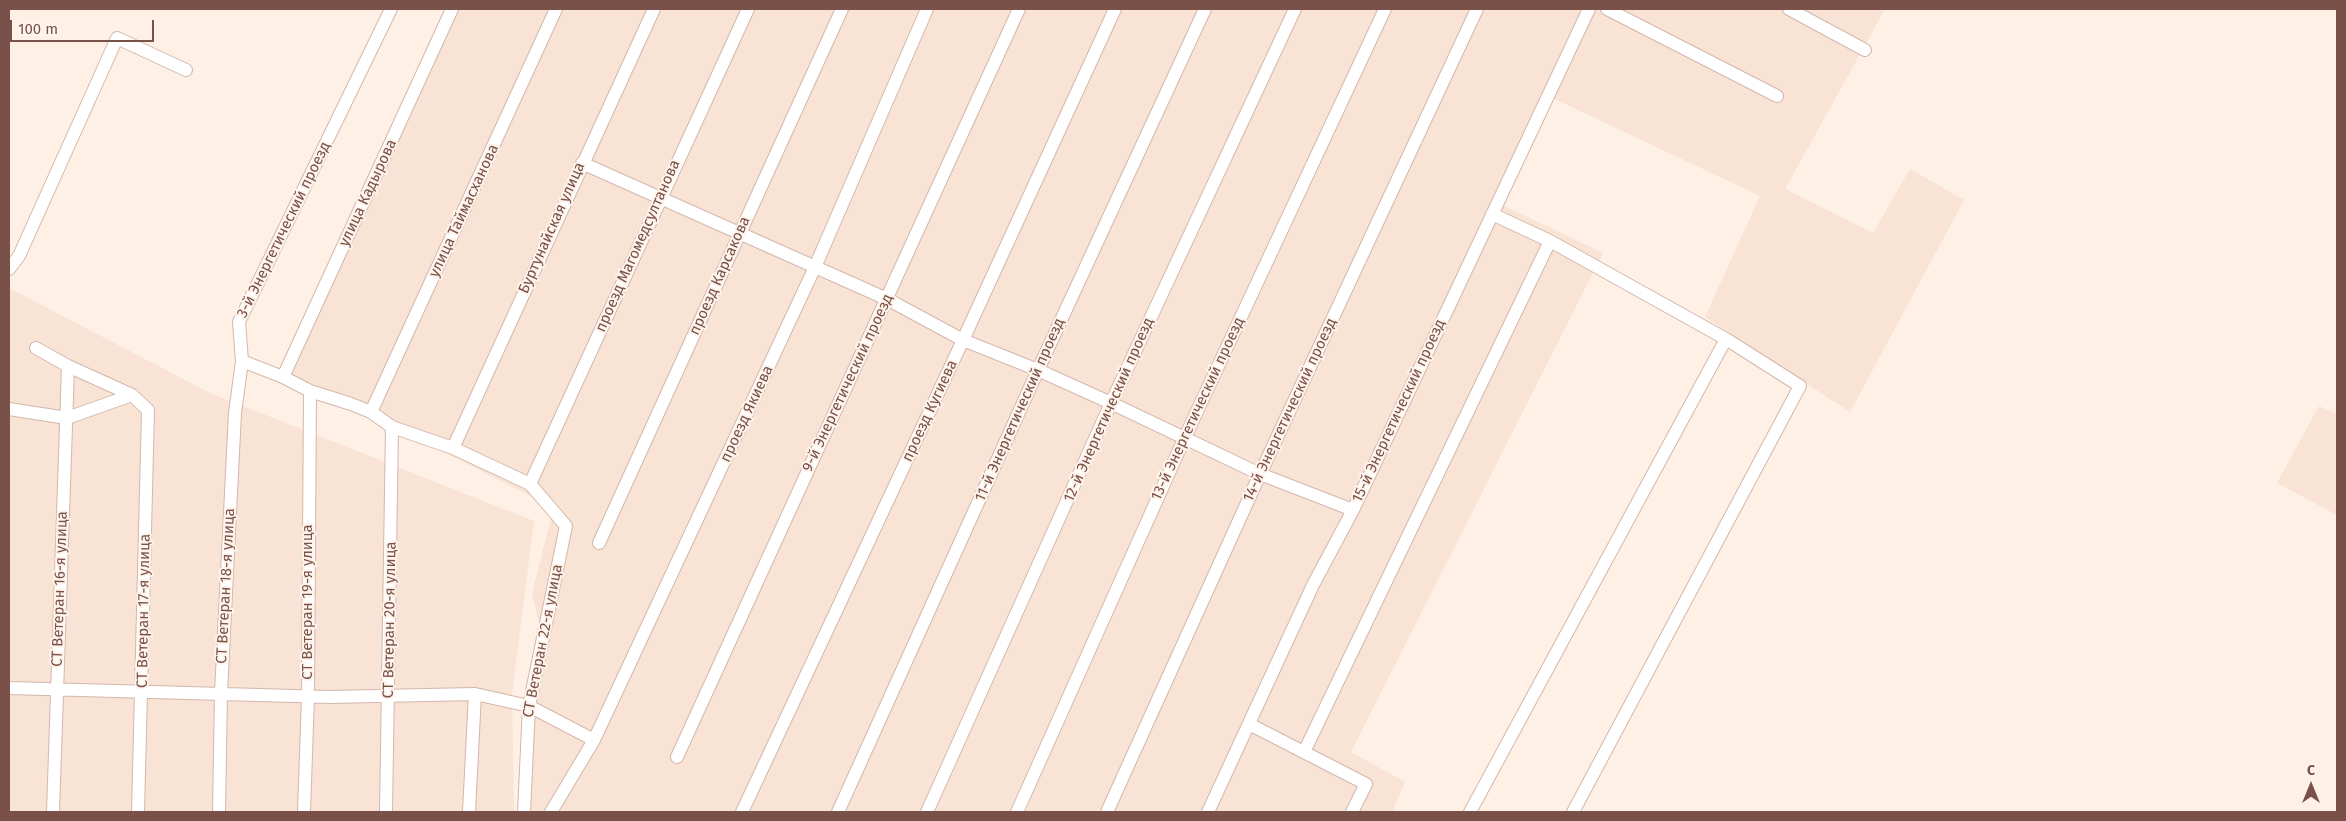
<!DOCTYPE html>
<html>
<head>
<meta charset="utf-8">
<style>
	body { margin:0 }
	#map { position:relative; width:2346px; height:821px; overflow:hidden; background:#fef0e5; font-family:"Fira Sans",sans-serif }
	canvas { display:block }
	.frame { position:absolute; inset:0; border:10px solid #795148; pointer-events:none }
	.north { position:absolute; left:2286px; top:761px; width:50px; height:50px; -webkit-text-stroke:4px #fff4ec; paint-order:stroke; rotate:0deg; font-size:14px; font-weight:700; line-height:20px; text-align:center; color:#795148 }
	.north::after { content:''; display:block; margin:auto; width:18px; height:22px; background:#795148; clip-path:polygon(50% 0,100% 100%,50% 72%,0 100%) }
	.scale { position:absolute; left:10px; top:20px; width:144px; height:22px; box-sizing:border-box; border:2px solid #795148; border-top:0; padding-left:6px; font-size:15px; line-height:18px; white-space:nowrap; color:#795148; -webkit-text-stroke:4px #fff4ec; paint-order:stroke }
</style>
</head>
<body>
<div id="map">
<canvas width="2346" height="821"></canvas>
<div class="frame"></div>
<div class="north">С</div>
<div class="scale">100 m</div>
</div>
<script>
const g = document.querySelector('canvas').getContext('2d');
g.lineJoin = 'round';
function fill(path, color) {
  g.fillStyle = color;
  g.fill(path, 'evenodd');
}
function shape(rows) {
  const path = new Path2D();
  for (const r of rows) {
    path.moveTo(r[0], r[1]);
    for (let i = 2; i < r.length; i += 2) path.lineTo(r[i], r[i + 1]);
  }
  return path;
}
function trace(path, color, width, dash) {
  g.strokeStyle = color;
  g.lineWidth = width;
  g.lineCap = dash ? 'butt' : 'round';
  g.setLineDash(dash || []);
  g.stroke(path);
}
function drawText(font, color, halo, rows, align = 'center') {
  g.font = font + ' "Fira Sans",sans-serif';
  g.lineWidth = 4;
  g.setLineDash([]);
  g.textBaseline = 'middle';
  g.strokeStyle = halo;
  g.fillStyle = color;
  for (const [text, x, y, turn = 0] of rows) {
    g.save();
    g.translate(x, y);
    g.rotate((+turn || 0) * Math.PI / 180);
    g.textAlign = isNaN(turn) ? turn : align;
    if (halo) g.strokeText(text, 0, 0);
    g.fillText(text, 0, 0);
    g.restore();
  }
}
const residential = shape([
	[446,9,1885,9,1785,189,1873,233,1910,169,1964,200,1850,412,1705,317,1760,196,1542,93,1492,200,1603,253,1351,752,1405,782,1392,812,520,812,524,696,544,647,532,593,551,518,540,501,280,369],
	[9,288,210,393,534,521,512,693,514,812,9,812],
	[2319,406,2337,414,2337,515,2277,483]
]);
const minor = shape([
	[391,9,239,322,242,361,283,377,310,391,351,404,371,412,392,427,453,448,530,484,566,526,529,706,524,812],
	[1607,9,1777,96],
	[1789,9,1865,50],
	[582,163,887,299,963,340,1038,370,1111,403,1260,474,1353,510],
	[1492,214,1550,241,1726,339,1800,386,1573,812],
	[9,269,19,256,117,38,186,70],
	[36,348,68,366,132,395,148,410,138,812],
	[283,377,452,9],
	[9,409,67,418,132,395],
	[371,412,556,9],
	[453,448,654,9],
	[530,484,748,9],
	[599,543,842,9],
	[9,688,330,697,475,694,529,706,594,740],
	[1249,724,1366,784,1352,812],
	[1304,752,1550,241],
	[677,757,1019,9],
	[53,812,68,366],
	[219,812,221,693,235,413,242,361],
	[304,812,308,696,310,391],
	[386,812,392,427],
	[469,812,475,694],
	[551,812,594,740,815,267,927,9],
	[742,812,963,340,1115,9],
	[838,812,1038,370,1205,9],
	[927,812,1111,403,1295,9],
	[1017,812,1185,437,1385,9],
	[1107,812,1260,474,1477,9],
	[1208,812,1313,585,1353,510,1589,9],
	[1470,812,1726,339]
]);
const streetNames = [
	["улица Кадырова",368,193,-65],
	["улица Таймасханова",464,211,-65],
	["Буртунайская улица",552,228,-66],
	["3-й Энергетический проезд",284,230,-64],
	["проезд Магомедсултанова",638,246,-66],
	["проезд Карсакова",720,276,-66],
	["9-й Энергетический проезд",848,383,-65],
	["13-й Энергетический проезд",1198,409,-65],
	["11-й Энергетический проезд",1020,410,-66],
	["12-й Энергетический проезд",1109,410,-66],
	["14-й Энергетический проезд",1290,410,-65],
	["проезд Кугиева",930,411,-65],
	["15-й Энергетический проезд",1399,411,-65],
	["проезд Якиева",747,414,-65],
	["СТ Ветеран 18-я улица",226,586,-87],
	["СТ Ветеран 16-я улица",60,589,-88],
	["СТ Ветеран 19-я улица",308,602,-90],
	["СТ Ветеран 17-я улица",144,611,-89],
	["СТ Ветеран 20-я улица",390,620,-89],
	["СТ Ветеран 22-я улица",543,641,-79]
];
fill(residential, '#f8e3d5');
trace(minor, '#d3b7ac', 14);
trace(minor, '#fff', 12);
drawText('15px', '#795148', '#fff4ec', streetNames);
</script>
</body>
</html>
